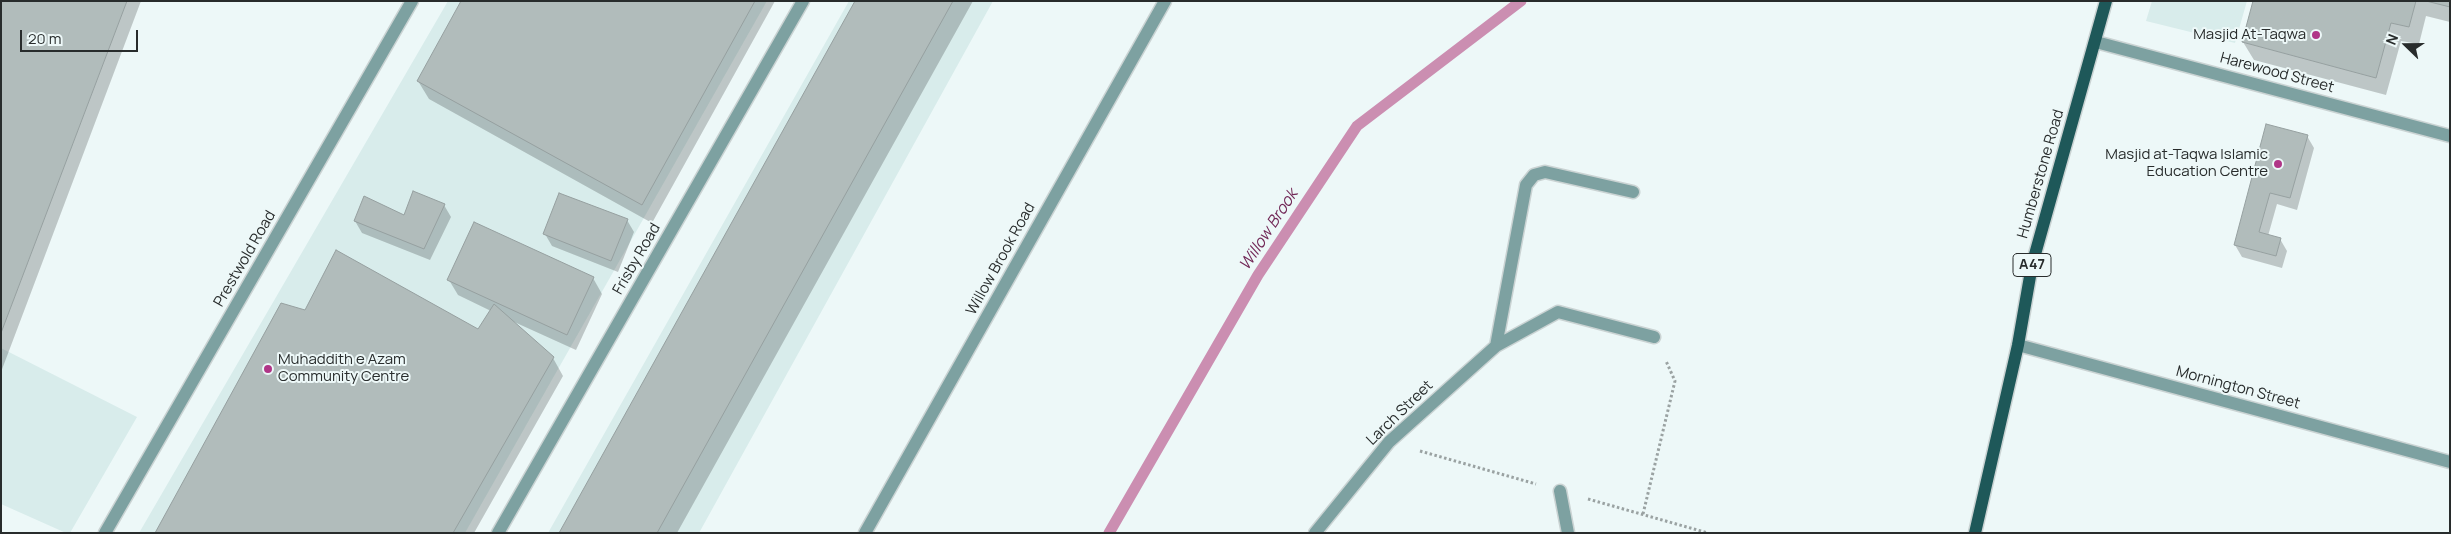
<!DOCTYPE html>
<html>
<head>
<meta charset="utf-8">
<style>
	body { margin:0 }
	#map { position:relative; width:2451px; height:534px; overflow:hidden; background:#edf8f8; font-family:Manrope,sans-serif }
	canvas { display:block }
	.frame { position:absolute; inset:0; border:2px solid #282c2c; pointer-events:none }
	.north { position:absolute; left:2381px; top:20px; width:50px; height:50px; -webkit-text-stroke:4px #edf8f8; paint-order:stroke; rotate:292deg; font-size:14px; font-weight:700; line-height:20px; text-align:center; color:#282c2c }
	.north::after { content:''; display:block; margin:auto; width:18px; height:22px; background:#282c2c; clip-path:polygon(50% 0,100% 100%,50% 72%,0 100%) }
	.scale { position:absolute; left:20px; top:30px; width:118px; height:22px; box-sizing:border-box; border:2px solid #282c2c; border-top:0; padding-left:6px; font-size:15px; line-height:18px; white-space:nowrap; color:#282c2c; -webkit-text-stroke:4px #edf8f8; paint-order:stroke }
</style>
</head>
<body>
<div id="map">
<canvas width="2451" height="534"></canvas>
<div class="frame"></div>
<div class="north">N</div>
<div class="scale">20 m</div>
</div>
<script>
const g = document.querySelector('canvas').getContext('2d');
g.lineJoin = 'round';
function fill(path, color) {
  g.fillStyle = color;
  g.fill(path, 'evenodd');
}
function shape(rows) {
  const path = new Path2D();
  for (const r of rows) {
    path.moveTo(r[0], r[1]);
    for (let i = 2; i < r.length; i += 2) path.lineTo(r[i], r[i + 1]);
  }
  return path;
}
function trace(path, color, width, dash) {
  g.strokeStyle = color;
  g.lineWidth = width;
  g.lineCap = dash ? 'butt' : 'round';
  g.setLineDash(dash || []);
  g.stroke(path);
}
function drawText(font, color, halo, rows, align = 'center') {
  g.font = font + ' Manrope,sans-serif';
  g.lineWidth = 4;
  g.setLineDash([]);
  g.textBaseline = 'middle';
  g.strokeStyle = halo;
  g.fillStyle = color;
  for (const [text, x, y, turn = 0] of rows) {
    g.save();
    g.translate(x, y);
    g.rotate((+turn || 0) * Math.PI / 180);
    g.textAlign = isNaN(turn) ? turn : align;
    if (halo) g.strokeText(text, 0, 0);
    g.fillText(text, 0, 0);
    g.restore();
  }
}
const built = shape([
	[448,1,767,1,465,533,139,533],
	[849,1,993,1,699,533,548,533],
	[2152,1,2247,1,2235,43,2146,21],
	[1,348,137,417,70,533,66,533,1,504]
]);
const shadow = shape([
	[1,1,141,1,1,372],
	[463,1,775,1,652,223,429,99,418,81],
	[857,1,973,1,677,533,561,533],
	[2254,1,2450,1,2450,22,2426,16,2419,44,2401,41,2386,95,2254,60,2243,42],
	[2307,136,2314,148,2297,210,2277,204,2268,236,2280,239,2287,251,2282,268,2242,257,2235,245],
	[444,205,451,217,430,260,362,233,355,221,405,216],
	[627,220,634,232,618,272,552,246,545,234],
	[593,278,602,294,576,350,512,321,553,358,563,376,474,533,156,533,306,312,479,330,491,311,458,295,449,280]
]);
const stream = shape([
	[1109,533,1258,275,1357,126,1521,1]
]);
const building = shape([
	[1,1,127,1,1,333,1,1],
	[461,1,755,1,642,205,417,81,461,1],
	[855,1,953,1,657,533,559,533,855,1],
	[2253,1,2416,1,2409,27,2391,23,2376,78,2242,42,2253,1],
	[2426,1,2450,1,2450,7,2426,1],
	[2266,124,2308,135,2290,198,2270,193,2259,232,2281,238,2276,256,2234,245,2266,124],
	[413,191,445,204,424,249,354,221,364,196,404,215,413,191],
	[559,193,628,219,611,261,543,234,559,193],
	[474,222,594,277,567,335,447,280,474,222],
	[336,250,478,329,494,304,554,357,453,533,155,533,281,303,305,310,336,250]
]);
const path = shape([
	[1420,451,1536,484],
	[1588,499,1708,533],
	[1643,514,1675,381,1666,361]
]);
const minor = shape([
	[2096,42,2450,136],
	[2018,345,2450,462],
	[1496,346,1526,185,1534,175,1545,172,1633,192],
	[1560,491,1568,533],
	[105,533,412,1],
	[498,533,803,1],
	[865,533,1165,1],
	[1315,533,1389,442,1496,346,1558,312,1654,337]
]);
const major = shape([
	[1975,533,2018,345,2032,265,2106,1]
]);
const markers = [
	[2316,35,5,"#b03587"],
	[2278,164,5,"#b03587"],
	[268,369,5,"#b03587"]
];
const shields = [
	[2032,265,38]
];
const shieldNames = [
	["A47",2032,265]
];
const poiNames = [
	["Masjid At-Taqwa",2306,35],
	["Masjid at-Taqwa Islamic",2268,155],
	["Education Centre",2268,172],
	["Muhaddith e Azam",278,360,"left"],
	["Community Centre",278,377,"left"]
];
const streetNames = [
	["Harewood Street",2277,73,15],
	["Humberstone Road",2041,174,-74],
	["Prestwold Road",245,259,-60],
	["Frisby Road",637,259,-60],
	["Willow Brook Road",1001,259,-61],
	["Mornington Street",2238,388,15],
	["Larch Street",1400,413,-44]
];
const waterNames = [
	["Willow Brook",1269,230,-57]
];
fill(built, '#d8eceb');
fill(shadow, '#0003');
trace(stream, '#cb8eb1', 11);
fill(building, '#b1bcbb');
trace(building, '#96a0a0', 1);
trace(minor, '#cad3d3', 15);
trace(major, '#cad3d3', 15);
trace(path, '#9aa2a2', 3, [2.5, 2.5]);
trace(minor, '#7da1a1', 12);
trace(major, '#1e5859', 12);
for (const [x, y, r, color] of markers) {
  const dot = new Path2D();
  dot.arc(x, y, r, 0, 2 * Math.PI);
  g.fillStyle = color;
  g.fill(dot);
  trace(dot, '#edf8f8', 2);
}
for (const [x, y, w] of shields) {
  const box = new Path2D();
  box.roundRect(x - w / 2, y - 11.5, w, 23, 4);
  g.fillStyle = '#edf8f8';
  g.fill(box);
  trace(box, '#282c2c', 1);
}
drawText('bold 14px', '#282c2c', null, shieldNames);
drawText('15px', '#282c2c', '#edf8f8', poiNames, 'right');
drawText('15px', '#282c2c', '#edf8f8', streetNames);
drawText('italic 16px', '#722958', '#edf8f8', waterNames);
</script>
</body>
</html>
